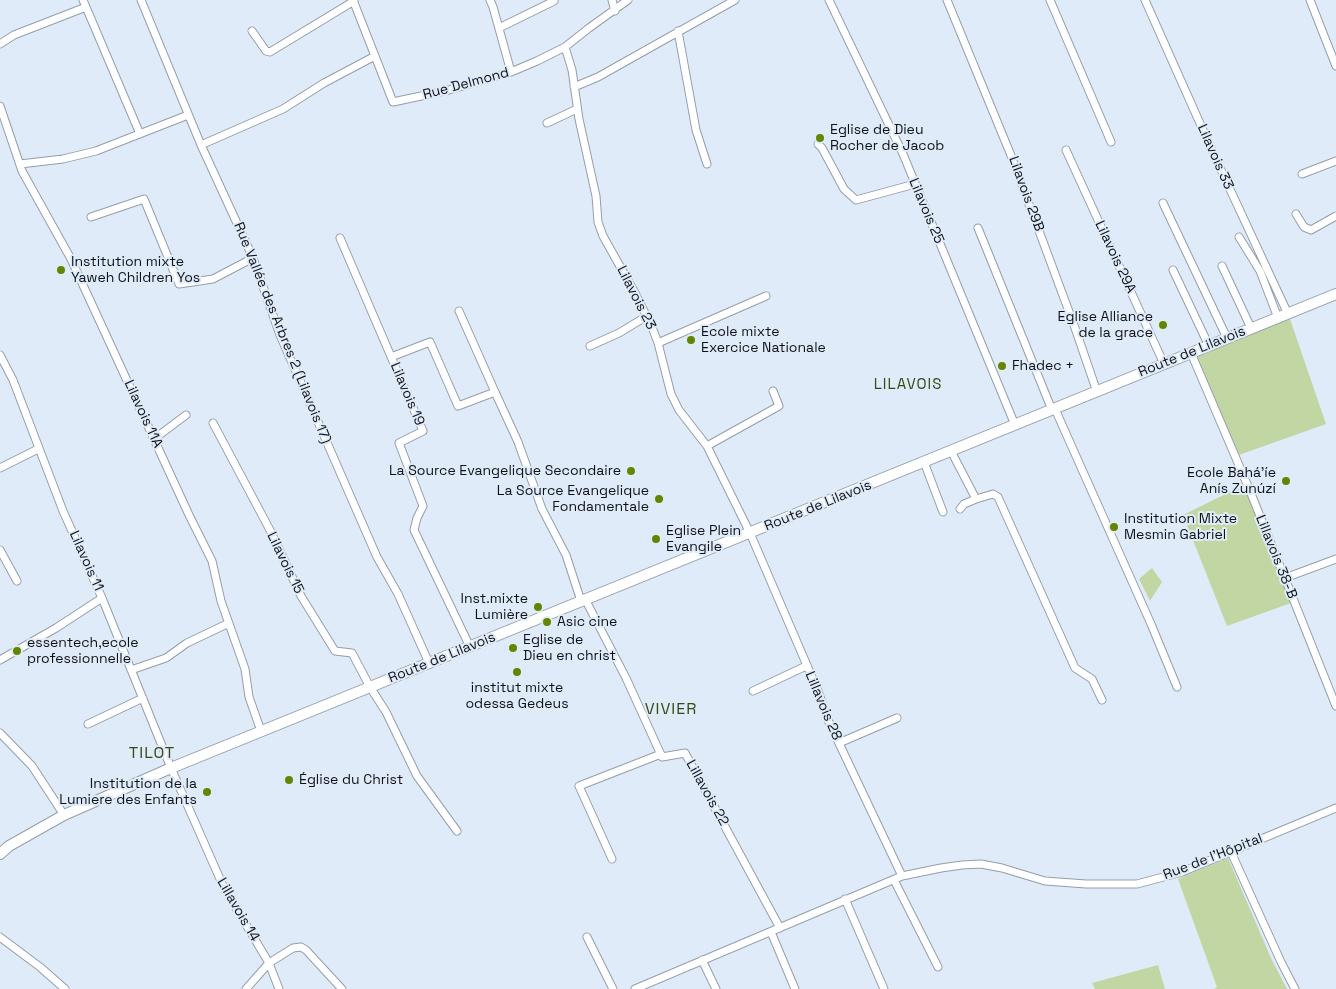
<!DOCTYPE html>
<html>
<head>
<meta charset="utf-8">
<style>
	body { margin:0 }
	canvas { display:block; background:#e0ebf9 }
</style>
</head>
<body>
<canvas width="1336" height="989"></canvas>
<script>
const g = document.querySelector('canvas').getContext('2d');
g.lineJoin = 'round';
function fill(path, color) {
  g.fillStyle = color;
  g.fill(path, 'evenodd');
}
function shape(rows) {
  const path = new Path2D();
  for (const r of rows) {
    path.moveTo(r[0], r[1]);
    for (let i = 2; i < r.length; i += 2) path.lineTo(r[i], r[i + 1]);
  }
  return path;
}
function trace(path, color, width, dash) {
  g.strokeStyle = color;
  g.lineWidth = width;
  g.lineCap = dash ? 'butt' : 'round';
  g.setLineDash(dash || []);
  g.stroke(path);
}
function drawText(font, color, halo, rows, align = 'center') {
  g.font = font + ' "Space Grotesk",sans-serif';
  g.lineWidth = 4;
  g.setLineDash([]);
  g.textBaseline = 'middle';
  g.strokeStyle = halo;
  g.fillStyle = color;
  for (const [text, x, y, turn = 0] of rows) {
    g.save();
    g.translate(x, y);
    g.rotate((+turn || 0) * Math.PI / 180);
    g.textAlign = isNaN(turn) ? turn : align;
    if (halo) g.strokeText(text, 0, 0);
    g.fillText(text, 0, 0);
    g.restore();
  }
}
const green = shape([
	[1289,316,1326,424,1239,455,1195,354],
	[1244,485,1291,603,1227,626,1183,515],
	[1152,568,1162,582,1150,601,1139,579],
	[1228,858,1271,958,1287,989,1214,989,1217,987,1178,879],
	[1158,965,1165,989,1095,989,1092,983]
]);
const street = shape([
	[83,0,140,134],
	[141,0,201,145,253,258,280,335,377,557,398,594,429,663],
	[353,0,393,102,449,90,511,72,537,61,565,47,589,28,628,0],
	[490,0,493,7,511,72],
	[612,0,615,11],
	[829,0,903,154,1015,425],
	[947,0,1010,153,1074,325,1097,392],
	[1050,0,1111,142],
	[1145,0,1215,157,1288,314],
	[1310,0,1336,66],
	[499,28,554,1],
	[252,31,266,51,270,52,354,1],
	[678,31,696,130,707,164],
	[0,44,14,35,86,7],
	[565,47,572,70,579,119,596,196,598,222,603,236,635,293,652,327,658,343,671,394,679,410,707,446,750,533,818,691,828,720,902,876],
	[574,87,598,77,735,0],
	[0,106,22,171,71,259,189,515,212,561,221,601,245,669,249,697,261,731],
	[547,123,577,109],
	[818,144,822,148,844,189,856,200,915,184],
	[201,145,283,109,324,83,375,56],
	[1066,150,1164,364],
	[20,164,63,159,96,151,188,115],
	[1302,174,1336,161],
	[1163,203,1227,338],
	[1296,214,1304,227,1311,230,1336,216],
	[91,217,144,199,179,284,213,279,253,258],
	[978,228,1052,410],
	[1239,237,1260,271,1278,318],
	[340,238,423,431,399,443,423,506,417,518,414,530,470,647],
	[1222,266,1251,328],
	[1173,270,1209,346],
	[459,311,495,392],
	[658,343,766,296],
	[590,346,619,333,647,316],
	[1191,353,1250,491,1336,706],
	[0,355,13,380,63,511,102,598,171,768,224,888,269,963,293,948,301,947,306,950,342,989],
	[391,357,430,342,458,406,495,392,518,442,542,509,566,555,581,601],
	[1055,409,1151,624,1177,687],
	[213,423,271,532,301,596,335,651,352,653,370,687,386,712,417,776,457,831],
	[154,439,186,415],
	[707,446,779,406,773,391],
	[951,451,976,499,993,494,998,497,1075,668,1092,679,1102,700],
	[924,462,943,512],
	[0,468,38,449],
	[960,509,964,504,976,499],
	[0,550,17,581],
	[1285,578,1336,559],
	[585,599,626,678,662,757,685,753,780,928],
	[0,660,56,628,102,598],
	[131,670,166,658,187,643,229,623],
	[753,691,806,666],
	[88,724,143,698],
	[0,733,32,766,64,815],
	[839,743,897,718],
	[1231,852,1281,962,1295,989],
	[612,859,579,786,661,754],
	[894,880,938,967],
	[845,899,884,989],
	[771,932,795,989],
	[0,937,40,967,65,989],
	[587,937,613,989],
	[702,960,716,989],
	[246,989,269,963,279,989],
	[635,989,902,876,941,868,962,865,981,864,1002,868,1045,881,1086,884,1137,884,1182,872,1336,808]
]);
const secondary = shape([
	[0,854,9,846,64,815,171,768,1336,294]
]);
const markers = [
	[820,138,5,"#648500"],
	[61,270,5,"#648500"],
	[1163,325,5,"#648500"],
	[691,340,5,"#648500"],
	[1002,366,5,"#648500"],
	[631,471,5,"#648500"],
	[1286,481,5,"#648500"],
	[659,499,5,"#648500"],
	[1114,527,5,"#648500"],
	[656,539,5,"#648500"],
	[538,607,5,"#648500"],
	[547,622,5,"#648500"],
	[513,648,5,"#648500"],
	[17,651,5,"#648500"],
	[517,672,5,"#648500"],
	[289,780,5,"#648500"],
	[207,792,5,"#648500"]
];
const streetNames = [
	["Rue Delmond",466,84,-15],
	["Lilavois 33",1215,157,66],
	["Lilavois 29B",1026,194,70],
	["Lilavois 25",926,211,67],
	["Lilavois 29A",1115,257,65],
	["Lilavois 23",636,298,63],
	["Rue Vallée des Arbres 2 (Lilavois 17)",282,333,68],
	["Route de Lilavois",1192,352,-22],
	["Lilavois 19",407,394,67],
	["Lilavois 11A",143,414,65],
	["Route de Lilavois",818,506,-22],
	["Lillavois 38-B",1276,557,68],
	["Lilavois 11",86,561,66],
	["Lilavois 15",285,563,64],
	["Route de Lilavois",442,658,-22],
	["Lillavois 28",823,706,67],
	["Lillavois 22",707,793,61],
	["Rue de l'Hôpital",1213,857,-21],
	["Lillavois 14",238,910,60]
];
const poiNames = [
	["Eglise de Dieu",830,130],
	["Rocher de Jacob",830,146],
	["Institution mixte",71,262],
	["Yaweh Children Yos",71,278],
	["Eglise Alliance",1153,317,"right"],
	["de la grace",1153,333,"right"],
	["Ecole mixte",701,332],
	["Exercice Nationale",701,348],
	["Fhadec +",1012,366],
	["La Source Evangelique Secondaire",621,471,"right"],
	["Ecole Bahá'íe",1276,473,"right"],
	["Anís Zunúzí",1276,489,"right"],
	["La Source Evangelique",649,491,"right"],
	["Fondamentale",649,507,"right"],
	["Institution Mixte",1124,519],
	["Mesmin Gabriel",1124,535],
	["Eglise Plein",666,531],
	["Evangile",666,547],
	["Inst.mixte",528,599,"right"],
	["Lumière",528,615,"right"],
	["Asic cine",557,622],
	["Eglise de",523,640],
	["Dieu en christ",523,656],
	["essentech,ecole",27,643],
	["professionnelle",27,659],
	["institut mixte",517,688,"center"],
	["odessa Gedeus",517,704,"center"],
	["Église du Christ",299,780],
	["Institution de la",197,784,"right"],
	["Lumiere des Enfants",197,800,"right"]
];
const neighbourhoodNames = [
	["LILAVOIS",908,385]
];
const quarterNames = [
	["VIVIER",671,710],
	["TILOT",152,754]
];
fill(green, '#c2d6a4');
trace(street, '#949eab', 9);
trace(secondary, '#949eab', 12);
trace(street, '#fff', 7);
trace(secondary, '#fff', 10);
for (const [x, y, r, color] of markers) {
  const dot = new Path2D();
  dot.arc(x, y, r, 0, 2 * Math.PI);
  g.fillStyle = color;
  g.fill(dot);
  trace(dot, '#e0ebf9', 2);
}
drawText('14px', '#0e1216', '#e0ebf9', streetNames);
drawText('14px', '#0e1216', '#e0ebf9', poiNames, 'left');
g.letterSpacing = '1px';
drawText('15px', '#374812', '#e0ebf9', neighbourhoodNames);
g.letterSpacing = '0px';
g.letterSpacing = '1px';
drawText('16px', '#374812', '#e0ebf9', quarterNames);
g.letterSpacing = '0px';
</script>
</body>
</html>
